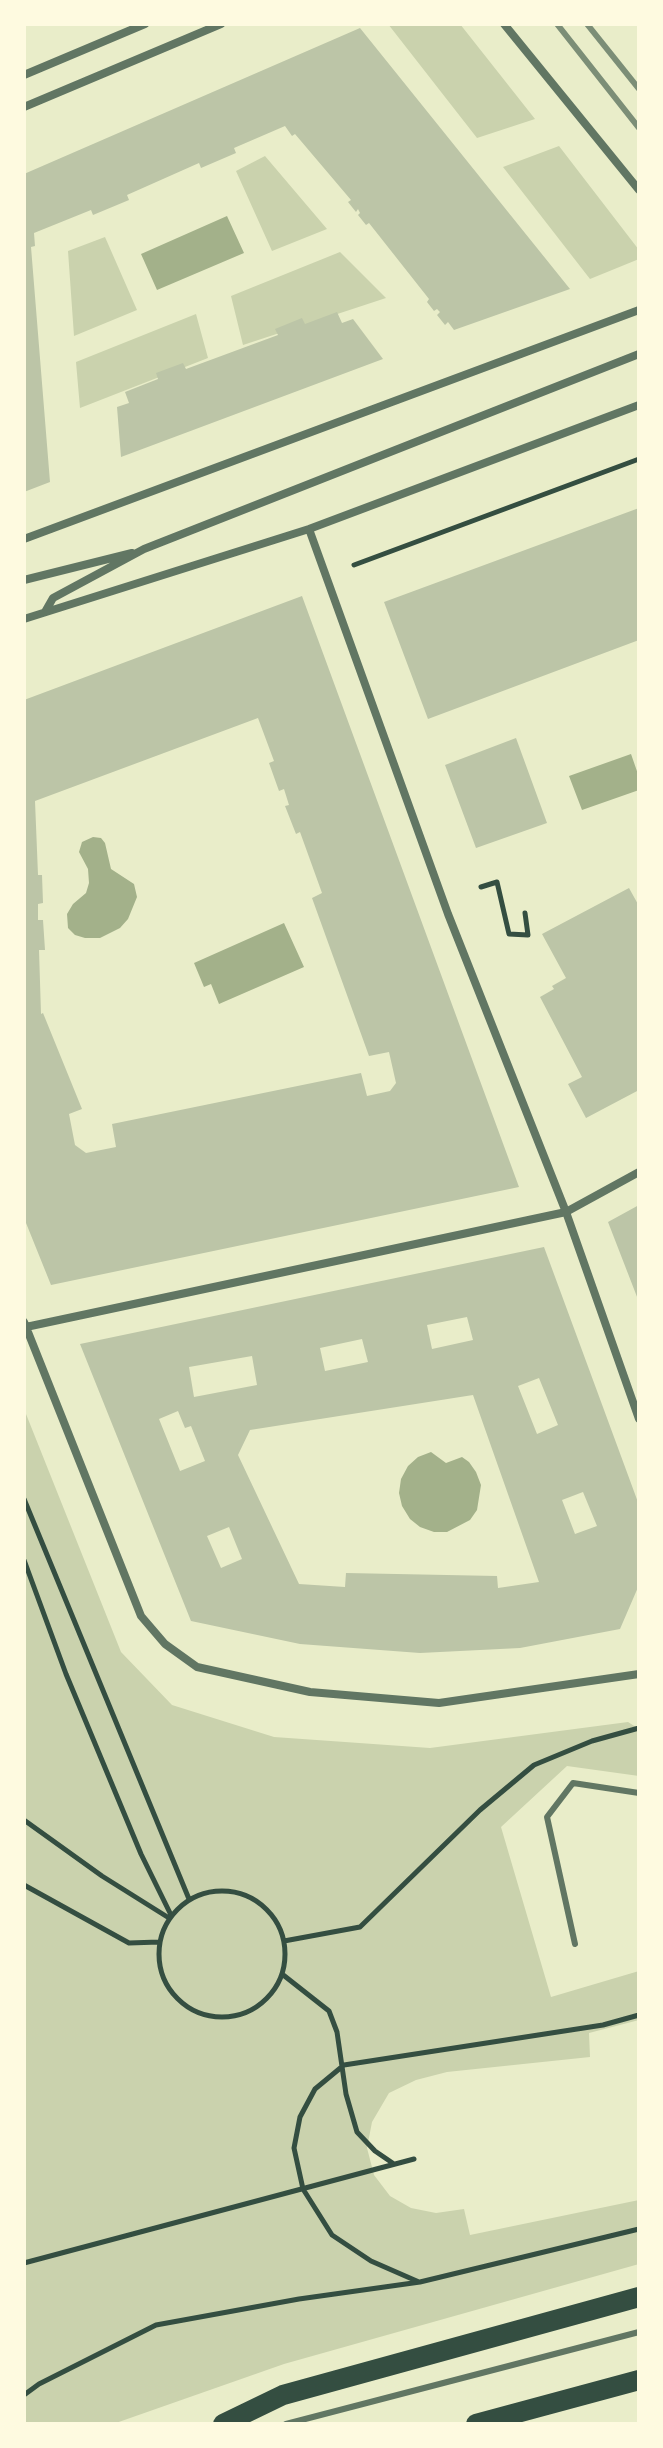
<!DOCTYPE html>
<html>
<head>
<meta charset="utf-8">
<style>
	body { margin:0 }
	#map { position:relative; width:663px; height:2448px; overflow:hidden; background:#e9edc9; font-family:"Varela Round",sans-serif }
	canvas { display:block }
	.frame { position:absolute; inset:0; border:26px solid #fefae0; pointer-events:none }
</style>
</head>
<body>
<div id="map">
<canvas width="663" height="2448"></canvas>
<div class="frame"></div>
</div>
<script>
const g = document.querySelector('canvas').getContext('2d');
g.lineJoin = 'round';
function fill(path, color) {
  g.fillStyle = color;
  g.fill(path, 'evenodd');
}
function shape(rows) {
  const path = new Path2D();
  for (const r of rows) {
    if (r.length === 3) {
      path.moveTo(r[0] + r[2], r[1]);
      path.arc(r[0], r[1], r[2], 0, 2 * Math.PI);
      continue;
    }
    path.moveTo(r[0], r[1]);
    for (let i = 2; i < r.length; i += 2) path.lineTo(r[i], r[i + 1]);
  }
  return path;
}
function trace(path, color, width, dash) {
  g.strokeStyle = color;
  g.lineWidth = width;
  g.lineCap = dash ? 'butt' : 'round';
  g.setLineDash(dash || []);
  g.stroke(path);
}
const green = shape([
	[388,24,460,24,535,119,477,138],
	[559,146,639,250,639,259,590,279,503,167],
	[265,156,327,229,272,251,236,171],
	[105,237,137,310,74,336,68,251],
	[340,252,386,298,243,345,231,296],
	[196,314,208,358,80,408,76,362],
	[24,1409,121,1652,172,1705,274,1737,430,1748,628,1722,639,1729,639,1776,567,1766,501,1827,551,1997,639,1971,639,2020,589,2033,590,2057,447,2072,416,2080,389,2093,372,2122,367,2148,374,2175,390,2196,411,2208,436,2213,464,2209,470,2235,639,2200,639,2264,284,2364,113,2424,24,2424]
]);
const water = shape([
	[227,216,244,253,157,290,141,254],
	[631,754,639,777,639,790,582,810,569,776],
	[93,837,101,838,105,843,111,869,134,884,137,897,128,919,120,928,100,938,85,938,75,935,68,928,67,914,73,904,86,893,89,883,88,869,79,852,82,842],
	[284,923,304,967,219,1004,211,984,204,987,194,963],
	[431,1452,446,1463,462,1457,469,1462,476,1472,481,1485,477,1510,470,1520,447,1532,434,1532,420,1527,410,1519,402,1506,399,1493,401,1479,408,1466,418,1457]
]);
const building = shape([
	[360,28,570,289,454,330,448,322,445,325,437,315,440,312,437,309,434,311,427,302,429,299,369,223,366,225,358,215,360,213,358,209,356,212,348,202,351,200,295,134,292,136,285,126,234,148,236,153,201,168,199,163,127,195,129,200,93,215,91,210,34,233,35,246,31,247,50,482,24,492,24,174],
	[337,312,342,323,353,319,383,359,121,457,117,407,129,403,125,392,158,379,156,373,183,363,186,369,278,335,275,329,302,318,305,324],
	[639,508,639,640,428,719,384,602],
	[302,596,519,1187,51,1285,24,1218,24,700],
	[258,718,274,761,269,763,279,791,284,789,289,805,285,806,296,834,300,832,322,893,312,898,369,1056,389,1052,396,1083,390,1091,367,1096,361,1073,112,1124,116,1147,86,1153,75,1145,69,1114,82,1109,43,1013,41,1014,39,950,45,950,43,920,38,920,38,904,43,903,42,875,38,875,35,801],
	[516,738,547,823,476,848,445,765],
	[629,888,639,906,639,1090,586,1118,568,1084,582,1077,540,997,554,989,552,986,566,978,542,934],
	[639,1205,639,1302,608,1222],
	[544,1247,639,1505,639,1585,620,1629,520,1648,420,1653,300,1644,191,1621,80,1344],
	[467,1317,473,1340,432,1349,427,1325],
	[362,1339,368,1362,325,1371,320,1348],
	[252,1356,257,1385,194,1397,189,1367],
	[539,1378,558,1425,537,1434,518,1386],
	[473,1395,539,1582,498,1588,497,1576,346,1573,345,1587,299,1584,238,1455,250,1430],
	[178,1411,185,1428,191,1426,205,1461,180,1471,159,1419],
	[583,1492,597,1526,575,1534,562,1500],
	[229,1527,242,1559,221,1568,207,1536]
]);
const path = shape([
	[354,565,639,459],
	[481,887,497,882,509,934,528,935,525,913],
	[24,1499,189,1899],
	[24,1560,66,1674,141,1854,171,1915],
	[24,1820,102,1876,169,1918],
	[24,1885,129,1943,159,1942],
	[222,1954,63],
	[284,1941,360,1927,480,1810,534,1765,592,1741,639,1728],
	[282,1974,329,2011,337,2032,346,2094,357,2132,375,2151,394,2164],
	[24,2263,414,2159],
	[419,2282,371,2261,332,2235,303,2189,294,2148,300,2117,315,2089,344,2065,603,2025,639,2015],
	[24,2395,39,2384,156,2325,299,2299,420,2282,639,2229]
]);
const service = shape([
	[575,1944,547,1817,573,1783,639,1793],
	[286,2424,639,2332]
]);
const minor = shape([
	[504,24,639,190],
	[24,75,145,24],
	[24,107,221,24],
	[309,529,448,914,566,1212,639,1419],
	[24,539,639,310],
	[24,580,132,553],
	[45,612,53,598,144,549,639,354],
	[24,619,309,529,639,405],
	[24,1322,141,1616,165,1644,197,1667,310,1692,439,1703,639,1674],
	[26,1327,566,1212,639,1172]
]);
const primary = shape([
	[223,2424,283,2395,639,2297],
	[476,2424,639,2380]
]);
const rail = shape([
	[557,24,639,128],
	[587,24,639,89]
]);
fill(green, '#cad2ad');
fill(water, '#a3b18a');
fill(building, '#bcc5a7');
trace(path, '#344e41', 5);
trace(service, '#617663', 6);
trace(minor, '#617663', 8);
trace(primary, '#344e41', 20);
trace(rail, '#7c8e77', 6);
</script>
</body>
</html>
